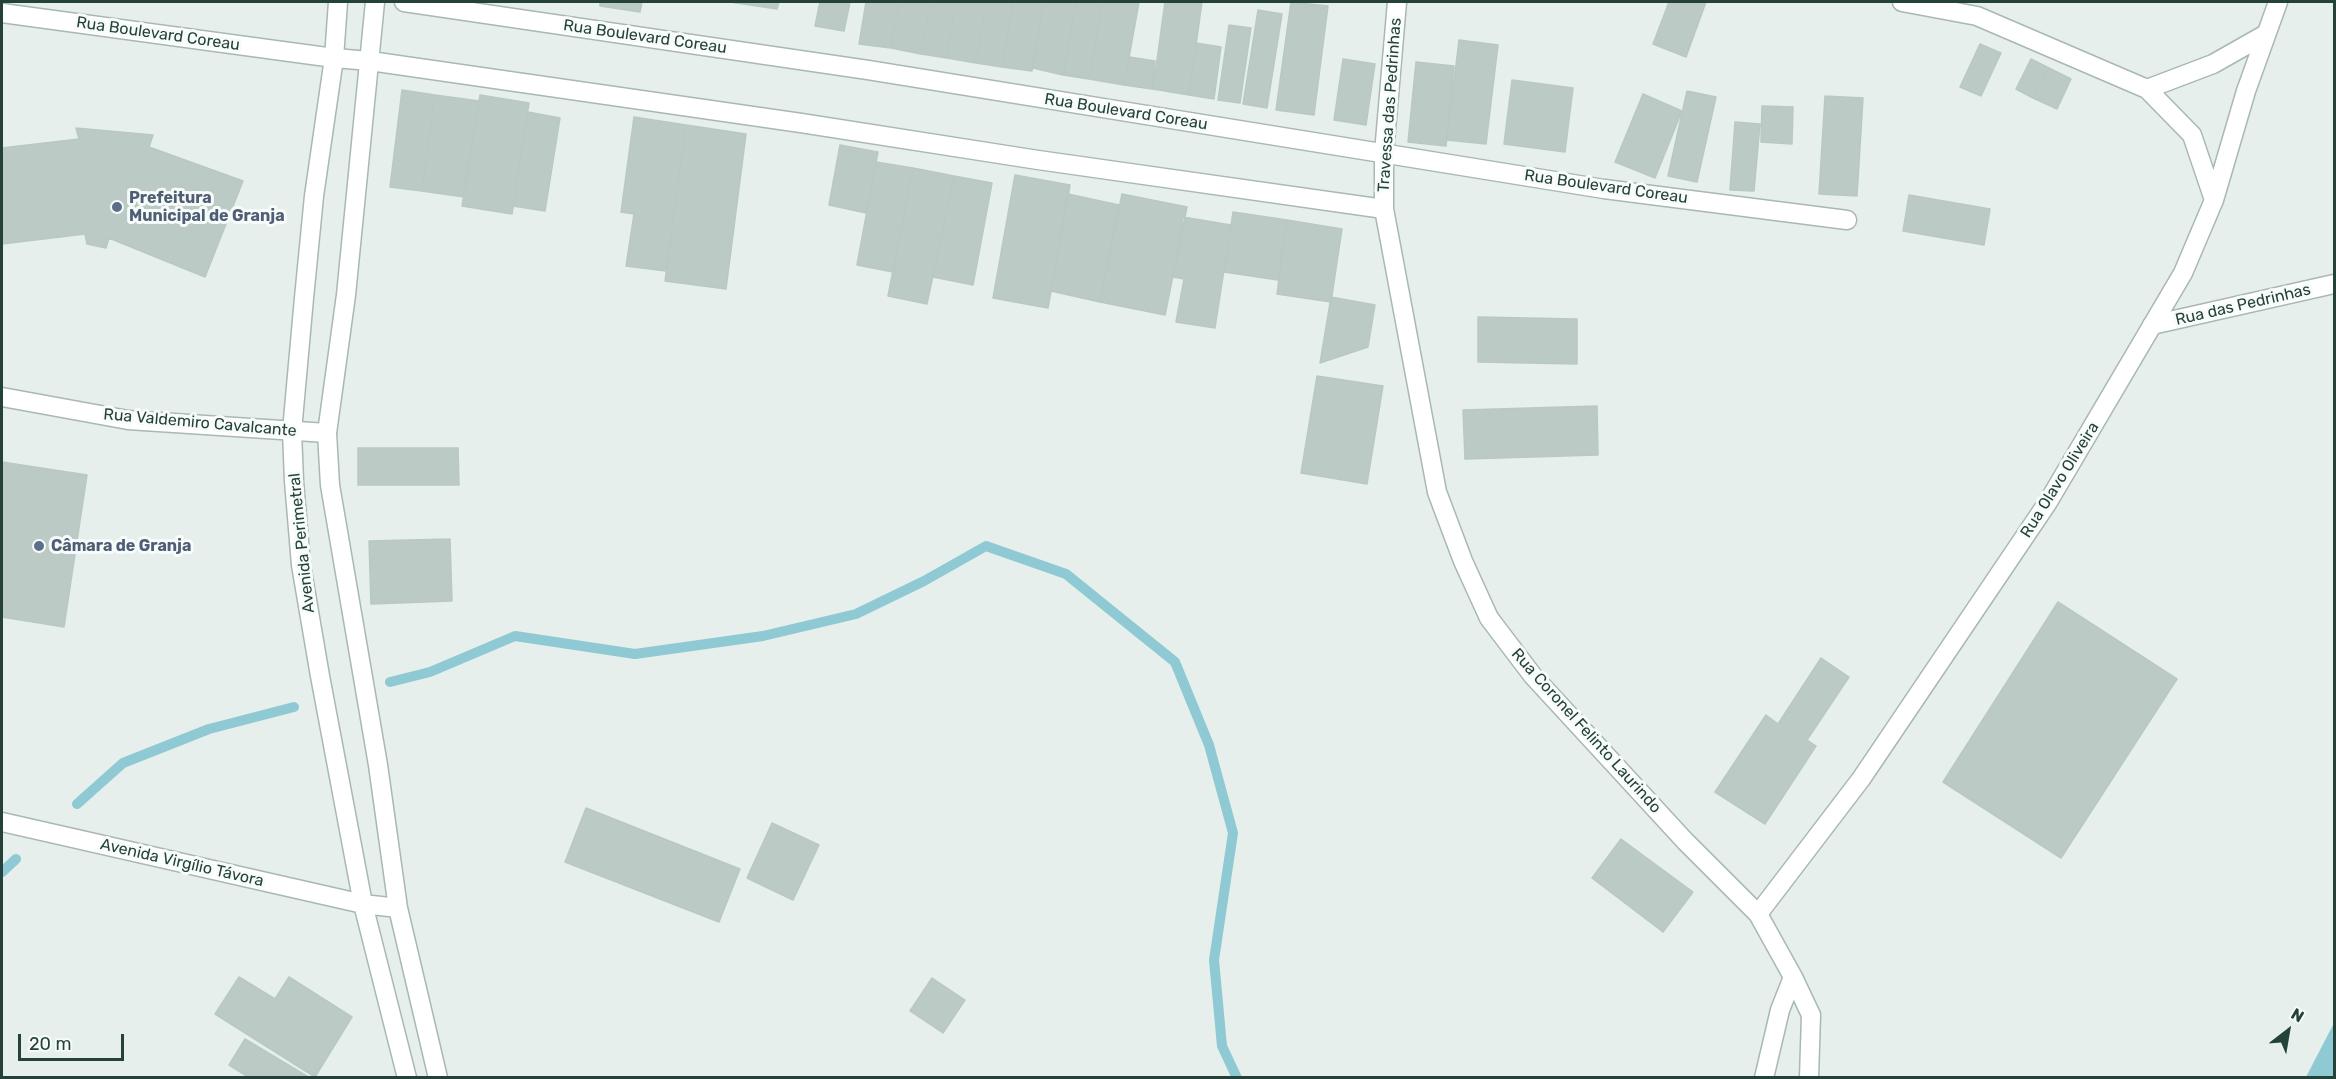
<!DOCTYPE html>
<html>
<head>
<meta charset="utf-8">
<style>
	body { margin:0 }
	#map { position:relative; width:2336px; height:1079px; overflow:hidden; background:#e6efeb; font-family:Rubik,sans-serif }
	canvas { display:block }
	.frame { position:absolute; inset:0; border:3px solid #24423a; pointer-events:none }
	.north { position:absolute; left:2258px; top:1001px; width:60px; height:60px; -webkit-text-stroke:4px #f7fbf9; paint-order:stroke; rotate:31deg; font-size:16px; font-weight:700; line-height:24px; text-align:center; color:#24423a }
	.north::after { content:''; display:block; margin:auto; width:21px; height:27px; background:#24423a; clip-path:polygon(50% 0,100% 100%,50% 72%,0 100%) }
	.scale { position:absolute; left:18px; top:1034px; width:106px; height:27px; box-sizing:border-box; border:3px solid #24423a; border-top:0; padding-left:8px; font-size:18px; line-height:21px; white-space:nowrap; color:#24423a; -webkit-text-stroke:4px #f7fbf9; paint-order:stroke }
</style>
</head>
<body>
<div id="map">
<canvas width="2336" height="1079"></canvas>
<div class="frame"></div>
<div class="north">N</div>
<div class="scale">20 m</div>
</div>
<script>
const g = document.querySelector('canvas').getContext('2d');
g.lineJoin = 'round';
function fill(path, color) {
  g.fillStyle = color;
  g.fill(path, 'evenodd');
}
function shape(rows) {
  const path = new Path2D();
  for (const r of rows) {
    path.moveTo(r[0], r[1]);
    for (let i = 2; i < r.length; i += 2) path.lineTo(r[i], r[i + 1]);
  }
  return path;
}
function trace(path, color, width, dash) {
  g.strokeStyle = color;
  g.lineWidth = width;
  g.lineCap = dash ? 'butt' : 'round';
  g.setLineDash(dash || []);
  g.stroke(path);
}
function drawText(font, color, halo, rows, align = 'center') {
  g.font = font + ' Rubik,sans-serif';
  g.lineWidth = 6;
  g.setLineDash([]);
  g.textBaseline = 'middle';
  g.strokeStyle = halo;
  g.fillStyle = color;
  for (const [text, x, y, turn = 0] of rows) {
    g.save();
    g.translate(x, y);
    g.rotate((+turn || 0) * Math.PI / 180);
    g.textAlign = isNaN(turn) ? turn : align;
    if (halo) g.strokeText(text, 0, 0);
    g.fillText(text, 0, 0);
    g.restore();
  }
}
const water = shape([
	[2334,1023,2334,1077,2306,1077]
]);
const stream = shape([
	[390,682,430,672,515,636,635,654,763,636,856,614,924,581,986,546,1066,574,1175,662,1209,745,1233,833,1214,960,1222,1046,1237,1078],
	[77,804,123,763,209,729,294,707],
	[2,872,16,859]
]);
const building = shape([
	[600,2,642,2,640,12,600,6,600,2],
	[730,2,779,2,777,9,730,2],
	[820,2,850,2,844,31,815,26,820,2],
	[866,2,899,2,891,48,859,44,866,2],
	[899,2,930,2,921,54,891,48,899,2],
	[930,2,956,2,947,58,921,54,930,2],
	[956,2,986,2,976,63,947,58,956,2],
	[986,2,1013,2,1002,67,976,63,986,2],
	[1013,2,1043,2,1032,71,1002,67,1013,2],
	[1043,2,1076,2,1063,75,1033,68,1043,2],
	[1076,2,1103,2,1089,79,1063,75,1076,2],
	[1103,2,1139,2,1124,85,1089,79,1103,2],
	[1165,2,1202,2,1189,95,1153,89,1165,2],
	[1291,2,1328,6,1314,115,1276,110,1291,2],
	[1669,2,1706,2,1686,57,1653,44,1669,2],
	[1258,10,1282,14,1267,108,1243,104,1258,10],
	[1229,25,1251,28,1240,103,1218,100,1229,25],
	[1459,40,1498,45,1486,144,1447,140,1459,40],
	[1196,43,1221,47,1214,99,1189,95,1196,43],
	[1980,44,2001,53,1981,96,1960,87,1980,44],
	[1129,57,1155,61,1152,89,1124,85,1129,57],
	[1343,59,1375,64,1366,125,1334,120,1343,59],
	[2031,59,2049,68,2033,98,2016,89,2031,59],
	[1416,62,1454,66,1446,146,1408,142,1416,62],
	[2049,68,2071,79,2057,109,2033,98,2049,68],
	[1512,80,1573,88,1565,152,1504,144,1512,80],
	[402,90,435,95,422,191,390,187,402,90],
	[1687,91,1716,97,1697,182,1668,176,1687,91],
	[1643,94,1682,111,1655,178,1615,162,1643,94],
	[435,95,479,101,464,197,422,191,435,95],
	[480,95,529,103,512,214,462,206,480,95],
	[1825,96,1863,98,1857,196,1819,194,1825,96],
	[1762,106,1793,107,1792,144,1761,142,1762,106],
	[528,112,560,118,545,211,513,206,528,112],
	[634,117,686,125,666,271,626,266,634,214,621,212,634,117],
	[1735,122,1760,124,1754,191,1730,190,1735,122],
	[686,125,746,134,726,289,665,281,686,125],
	[76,128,153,135,149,147,243,181,205,277,109,238,106,248,87,244,85,234,2,244,2,148,79,139,76,128],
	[840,145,878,152,866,213,829,205,840,145],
	[876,162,913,168,893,272,857,265,876,162],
	[913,168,954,176,927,304,888,296,913,168],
	[1015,175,1070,185,1048,308,993,298,1015,175],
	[954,176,992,183,973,285,933,277,954,176],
	[1068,194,1119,205,1100,302,1051,291,1068,194],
	[1122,194,1187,207,1165,315,1100,302,1122,194],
	[1909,195,1990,209,1984,245,1903,231,1909,195],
	[1233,212,1287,220,1278,280,1224,272,1233,212],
	[1183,217,1231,225,1215,328,1176,322,1184,279,1173,277,1183,217],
	[1287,220,1342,229,1331,302,1277,294,1287,220],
	[1331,297,1375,305,1368,347,1320,363,1331,297],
	[1478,317,1577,319,1577,364,1478,362,1478,317],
	[1317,376,1383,386,1367,484,1301,473,1317,376],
	[1597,406,1598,455,1465,459,1463,410,1597,406],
	[358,448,458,448,459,485,358,485,358,448],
	[2,462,87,475,64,627,2,617,2,462],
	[450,539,452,601,371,604,369,541,450,539],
	[2058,602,2177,679,2061,858,1943,782,2058,602],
	[1821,658,1849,677,1807,740,1816,746,1765,824,1715,792,1766,715,1778,724,1821,658],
	[586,808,740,869,719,922,565,862,586,808],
	[772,823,819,845,793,900,747,878,772,823],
	[1621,839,1693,892,1663,932,1592,878,1621,839],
	[239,977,275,999,289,977,352,1017,315,1077,215,1014,239,977],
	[932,978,965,1000,943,1033,910,1011,932,978],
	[245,1039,310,1078,250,1078,229,1065,245,1039]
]);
const minor = shape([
	[404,2,868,70,1604,189,1847,220],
	[1397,2,1384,153,1384,209,1437,492,1463,561,1489,618,1533,676,1685,841,1758,914,1793,977,1811,1015,1809,1078],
	[1902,2,1977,16,2147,89,2213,64,2266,34],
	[2,13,334,58,370,61,801,123,1038,160,1384,209],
	[2147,89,2192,135,2214,200],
	[2152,325,2334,284],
	[2,397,128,420,327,433],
	[1758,914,1861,779,2048,502,2183,273,2214,200,2246,91,2278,2],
	[1764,1078,1780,1010,1793,977]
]);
const tertiary = shape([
	[338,2,334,58,314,196,304,298,292,431,294,481,301,565,320,676,363,904,407,1078],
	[375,2,346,295,327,433,330,485,378,765,398,908,438,1078],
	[2,822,363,904,398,908]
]);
const markers = [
	[117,207,6,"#5c6f8a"],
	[39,546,6,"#5c6f8a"]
];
const streetNames = [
	["Rua Boulevard Coreau",158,34,8],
	["Rua Boulevard Coreau",645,37,8],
	["Travessa das Pedrinhas",1390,105,-86],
	["Rua Boulevard Coreau",1126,112,9],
	["Rua Boulevard Coreau",1606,187,8],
	["Rua das Pedrinhas",2243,305,-13],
	["Rua Valdemiro Cavalcante",200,423,5],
	["Rua Olavo Oliveira",2060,480,-58],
	["Avenida Perimetral",302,543,-96],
	["Rua Coronel Felinto Laurindo",1586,731,48],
	["Avenida Virgílio Távora",182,863,13]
];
const serviceNames = [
	["Prefeitura",129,198],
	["Municipal de Granja",129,216],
	["Câmara de Granja",51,546]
];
fill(water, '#8ec9d4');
trace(stream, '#8ec9d4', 10);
fill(building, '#bbcac4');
trace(building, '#b8c9c2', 1.5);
trace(minor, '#a8b8b2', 21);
trace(tertiary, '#a8b8b2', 21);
trace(minor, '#fff', 18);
trace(tertiary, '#fff', 18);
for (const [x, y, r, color] of markers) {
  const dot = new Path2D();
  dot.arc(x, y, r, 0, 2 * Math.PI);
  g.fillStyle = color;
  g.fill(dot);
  trace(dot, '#f7fbf9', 2);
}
drawText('16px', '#24423a', '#f7fbf9', streetNames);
drawText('bold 16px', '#4e5e75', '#f7fbf9', serviceNames, 'left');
</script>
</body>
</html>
